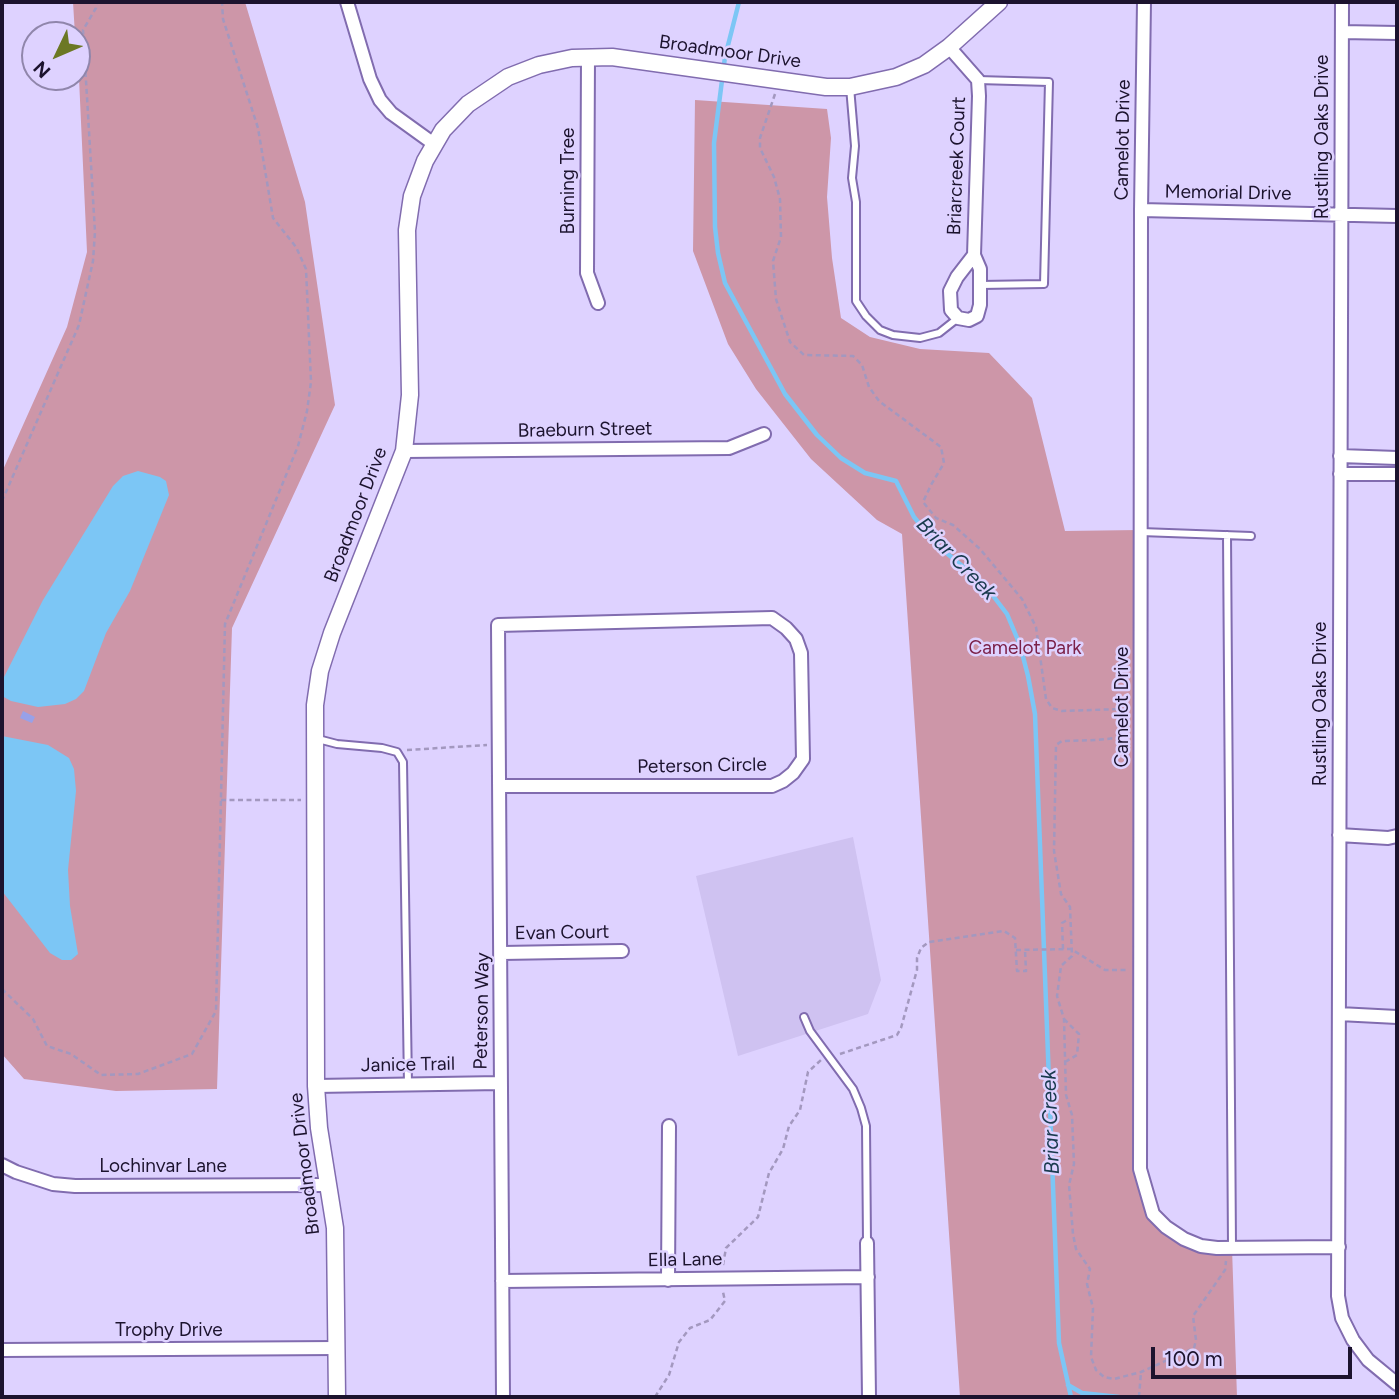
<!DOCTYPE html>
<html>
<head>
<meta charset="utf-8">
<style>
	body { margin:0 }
	#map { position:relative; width:1399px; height:1399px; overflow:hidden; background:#ded2ff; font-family:Figtree,sans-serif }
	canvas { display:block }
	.frame { position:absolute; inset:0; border:4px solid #1c132e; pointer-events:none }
	.north { position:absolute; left:21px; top:21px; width:70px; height:70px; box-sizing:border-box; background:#ded2ff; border:2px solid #9086ab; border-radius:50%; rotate:226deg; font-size:19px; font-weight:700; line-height:28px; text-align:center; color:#1c132e }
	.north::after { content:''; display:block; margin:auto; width:24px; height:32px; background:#6c7824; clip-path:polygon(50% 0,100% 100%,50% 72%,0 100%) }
	.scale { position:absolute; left:1151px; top:1347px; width:201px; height:32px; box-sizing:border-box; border:4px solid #1c132e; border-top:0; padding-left:9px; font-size:21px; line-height:24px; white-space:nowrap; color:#1c132e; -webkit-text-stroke:5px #ded2ff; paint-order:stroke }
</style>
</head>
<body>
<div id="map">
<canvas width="1399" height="1399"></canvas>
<div class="frame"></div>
<div class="north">N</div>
<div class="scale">100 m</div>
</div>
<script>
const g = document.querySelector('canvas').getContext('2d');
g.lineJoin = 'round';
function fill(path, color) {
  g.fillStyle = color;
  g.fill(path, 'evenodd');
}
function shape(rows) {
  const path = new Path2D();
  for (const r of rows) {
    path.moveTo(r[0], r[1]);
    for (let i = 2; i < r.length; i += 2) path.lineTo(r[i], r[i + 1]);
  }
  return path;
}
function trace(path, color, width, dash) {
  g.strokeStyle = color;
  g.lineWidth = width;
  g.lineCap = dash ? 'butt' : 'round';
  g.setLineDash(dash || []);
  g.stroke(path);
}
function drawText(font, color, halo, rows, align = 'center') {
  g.font = font + ' Figtree,sans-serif';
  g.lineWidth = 5;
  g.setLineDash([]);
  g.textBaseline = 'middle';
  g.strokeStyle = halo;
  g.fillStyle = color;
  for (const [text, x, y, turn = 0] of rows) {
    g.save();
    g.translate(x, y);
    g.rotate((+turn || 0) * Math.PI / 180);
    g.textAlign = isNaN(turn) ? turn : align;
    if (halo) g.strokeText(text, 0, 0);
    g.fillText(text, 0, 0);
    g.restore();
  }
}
const built = shape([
	[853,837,881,980,868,1014,738,1056,696,876]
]);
const green = shape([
	[73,2,245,2,305,202,335,405,232,628,217,1089,116,1091,24,1079,2,1054,2,472,67,327,87,252,77,35,75,35],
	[695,100,827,109,831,138,827,197,832,258,841,318,870,337,920,349,989,353,1032,398,1065,531,1139,530,1140,1169,1153,1213,1184,1239,1232,1248,1237,1397,960,1397,902,534,877,520,811,459,756,389,728,344,693,251]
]);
const water = shape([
	[138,471,160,477,166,481,169,495,130,591,106,633,84,691,76,699,65,704,38,707,11,701,2,696,2,681,43,600,113,486,123,476],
	[2,736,48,745,69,758,74,769,76,791,68,870,70,906,78,954,71,960,62,960,50,953,2,891]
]);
const stream = shape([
	[739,2,725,57,714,143,715,227,718,253,725,283,785,394,817,435,841,458,865,473,896,481,914,517,938,546,984,584,1007,614,1020,645,1028,676,1035,714,1059,1343,1071,1397],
	[1068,1385,1082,1393,1119,1397]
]);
const building = shape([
	[23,711,35,717,32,723,20,718]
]);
const path = shape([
	[775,94,760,138,760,148,774,177,780,199,781,237,773,261,776,299,790,342,804,355,853,356,862,365,869,387,879,401,941,447,944,463,931,485,923,502,936,518,953,525,980,549,1022,599,1036,627,1046,699,1052,708,1062,711,1121,709,1128,714],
	[2,501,79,325,93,261,95,232,83,30,96,8,97,2],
	[1128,734,1125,737,1097,740,1062,741,1056,745,1054,851,1061,894,1070,907,1072,956,1061,966,1057,996,1064,1019,1066,1095,1072,1115,1074,1164,1069,1185,1073,1234,1076,1249,1090,1269,1087,1284,1093,1308,1091,1357,1096,1370,1104,1377,1114,1379,1141,1372,1194,1348,1196,1340,1193,1316,1225,1270,1226,1261],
	[407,750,487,745],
	[221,800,301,800],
	[1063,949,1062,923,1069,919],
	[1016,950,1071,949,1105,970,1129,970],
	[2,989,33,1019,47,1046,71,1054,101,1075,138,1074,192,1054,216,1011,225,624,298,446,307,411,311,382,306,269,296,247,273,218,258,128,223,19,222,2],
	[1064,1019,1079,1034,1077,1055,1065,1062],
	[840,1054,897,1035,901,1028,917,970,917,958,921,948,929,942,1004,931,1015,938,1017,971,1026,971,1025,950],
	[723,1265,726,1248,758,1217,769,1173,783,1149,789,1126,800,1110,808,1072,821,1060],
	[655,1397,669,1375,679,1342,690,1328,710,1320,725,1301,723,1292],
	[1139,1397,1141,1372]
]);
const lane = shape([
	[978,80,1049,82,1044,284,980,285],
	[850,87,855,146,852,178,856,202,856,301,866,316,880,330,893,335,920,338,939,333,958,318],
	[1141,532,1251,536],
	[1227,535,1232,1247],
	[318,739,337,744,382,748,397,752,403,762,408,1085],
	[804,1017,810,1031,853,1089,861,1108,866,1126,867,1243]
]);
const street = shape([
	[347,2,370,79,380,100,391,113,434,144],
	[1144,2,1141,210,1140,1169,1153,1214,1166,1227,1184,1239,1201,1246,1217,1248,1339,1247],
	[1342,2,1338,1296,1342,1318,1353,1340,1368,1360,1397,1384],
	[1342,32,1397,33],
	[949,47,978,80,979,96,974,255,957,277,950,291,951,310,958,318,969,320,977,316,980,305,980,269,974,255],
	[588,57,587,273,598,303],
	[1141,210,1397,216],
	[404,451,729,448,764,434],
	[1340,456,1397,458],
	[1340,474,1397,474],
	[500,786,772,786,783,781,793,773,803,759,801,653,796,639,786,628,772,618,498,625,503,1397],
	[1339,835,1388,838,1397,836],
	[502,953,622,951],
	[1339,1014,1397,1017],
	[316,1086,500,1083],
	[2,1165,16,1172,53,1184,75,1186,328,1185],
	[867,1243,869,1397],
	[668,1280,669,1126],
	[502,1281,868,1277],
	[2,1350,337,1348]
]);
const secondary = shape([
	[337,1397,335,1228,319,1128,316,1086,315,705,320,671,332,633,404,451,410,395,407,230,412,196,425,161,443,130,468,104,508,77,539,65,572,58,612,57,826,87,850,87,896,77,924,65,949,47,999,2]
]);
const streetNames = [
	["Broadmoor Drive",730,52,8],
	["Rustling Oaks Drive",1322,137,-90],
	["Camelot Drive",1123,140,-89],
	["Briarcreek Court",957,166,-88],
	["Burning Tree",568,181,-90],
	["Memorial Drive",1228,193,1],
	["Braeburn Street",585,430,-1],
	["Broadmoor Drive",356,515,-69],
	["Rustling Oaks Drive",1320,704,-90],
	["Camelot Drive",1122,707,-90],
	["Peterson Circle",702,766,-1],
	["Evan Court",562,933,-1],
	["Peterson Way",482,1011,-89],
	["Janice Trail",408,1065,-1],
	["Broadmoor Drive",305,1164,-97],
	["Lochinvar Lane",163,1166],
	["Ella Lane",685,1260,-1],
	["Trophy Drive",169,1330]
];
const parkNames = [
	["Camelot Park",1025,648]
];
const waterNames = [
	["Briar Creek",956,559,46],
	["Briar Creek",1051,1122,-92]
];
fill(built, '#cfc2f1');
fill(green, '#cd96a8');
fill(water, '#7cc6f5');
trace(stream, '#7cc6f5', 4.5);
fill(building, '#98a1e8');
trace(lane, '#816caf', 10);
trace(street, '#816caf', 16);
trace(secondary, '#816caf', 19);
trace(path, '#a398bf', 2.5, [5, 3.5]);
trace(lane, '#fff', 6);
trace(street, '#fff', 12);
trace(secondary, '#fff', 16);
drawText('19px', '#1c132e', '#ded2ff', streetNames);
drawText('19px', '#7b2149', '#ded2ff', parkNames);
drawText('italic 21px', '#193a4e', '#ded2ff', waterNames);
</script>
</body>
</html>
